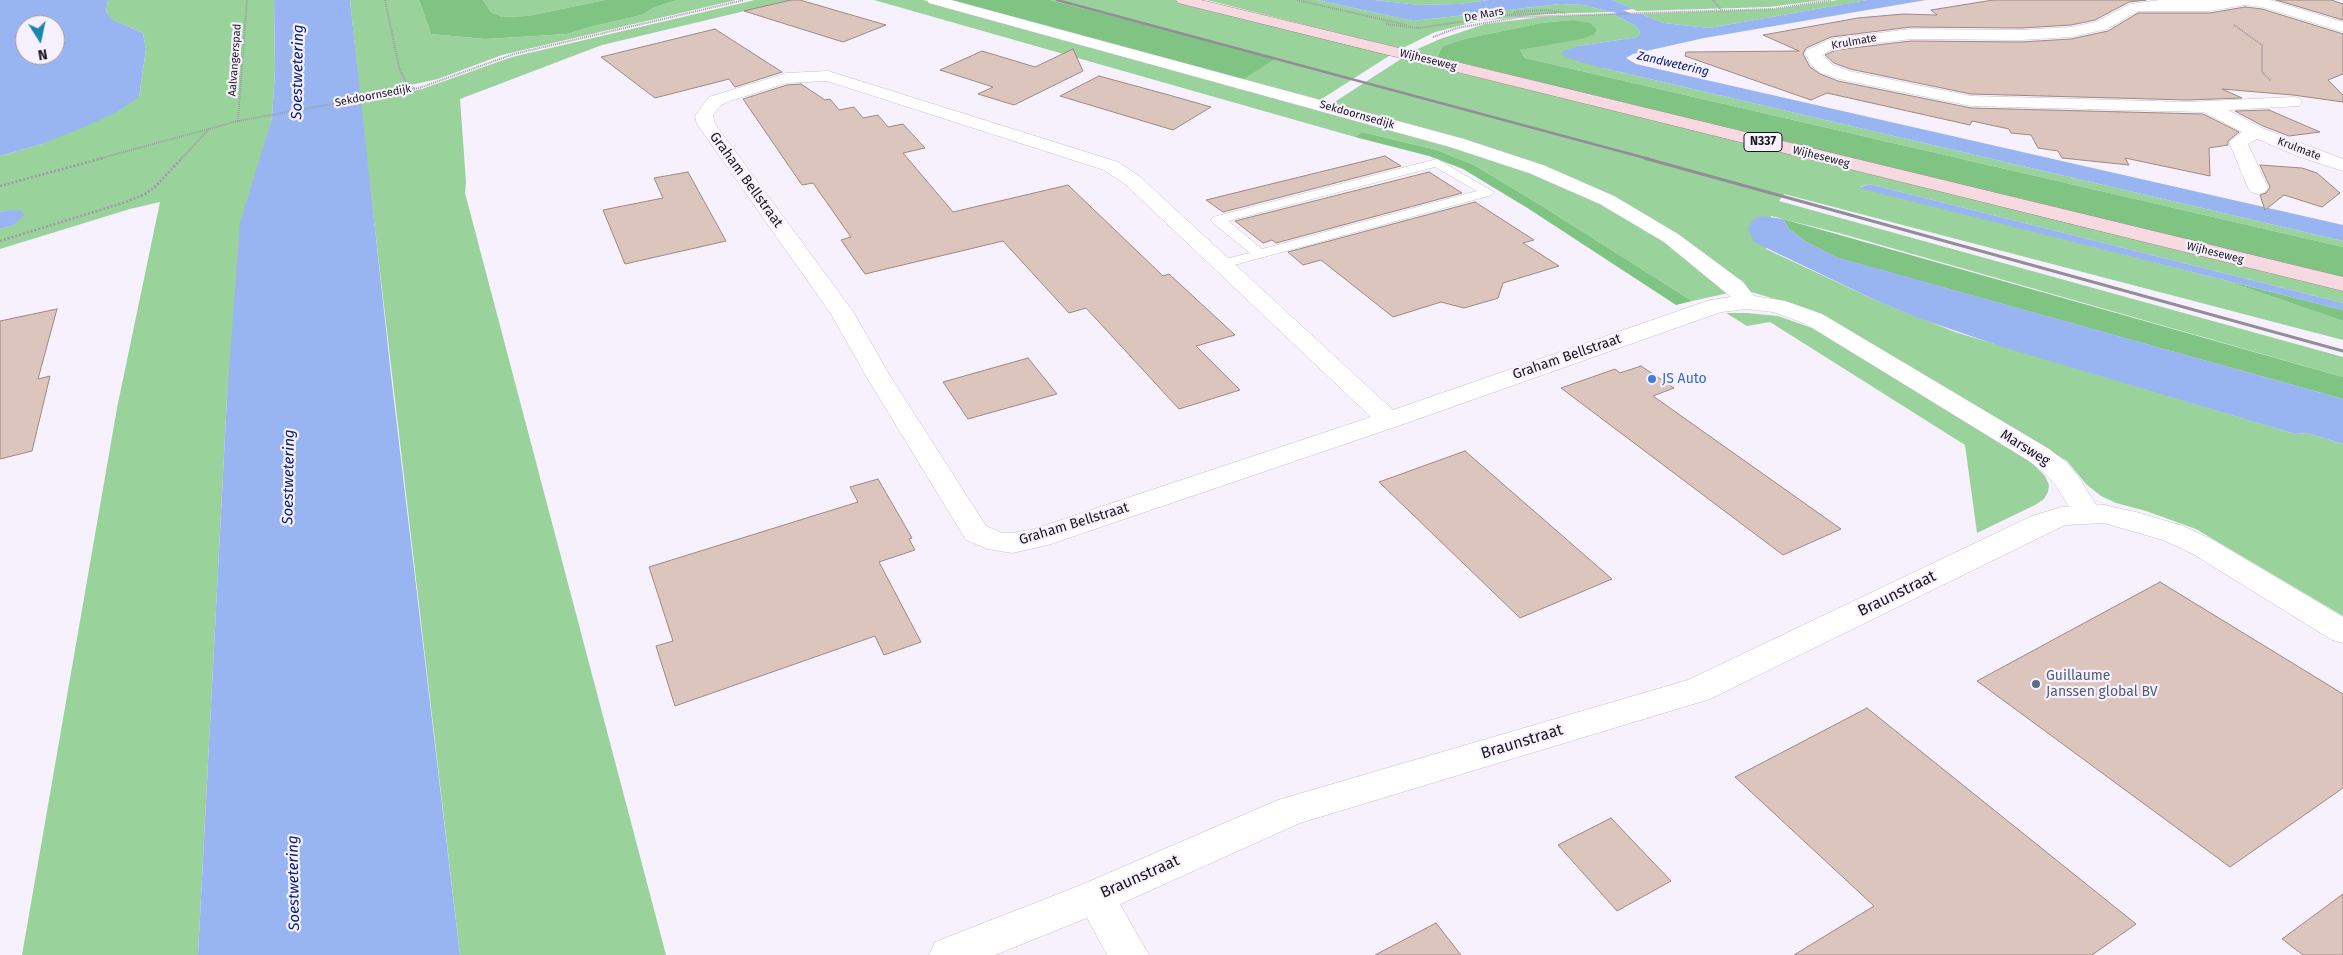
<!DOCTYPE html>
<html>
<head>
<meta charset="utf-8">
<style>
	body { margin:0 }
	#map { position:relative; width:2343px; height:955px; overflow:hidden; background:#f7f1fd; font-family:"Fira Sans",sans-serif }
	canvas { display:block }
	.north { position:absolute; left:15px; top:15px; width:50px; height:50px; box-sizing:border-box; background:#f7f1fd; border:1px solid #9f9aa4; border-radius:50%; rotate:170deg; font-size:14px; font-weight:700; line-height:20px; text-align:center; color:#1b171e }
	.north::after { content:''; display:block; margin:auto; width:18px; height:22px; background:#1b86ad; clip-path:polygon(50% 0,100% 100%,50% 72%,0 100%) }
</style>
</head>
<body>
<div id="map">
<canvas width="2343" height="955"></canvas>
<div class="north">N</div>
</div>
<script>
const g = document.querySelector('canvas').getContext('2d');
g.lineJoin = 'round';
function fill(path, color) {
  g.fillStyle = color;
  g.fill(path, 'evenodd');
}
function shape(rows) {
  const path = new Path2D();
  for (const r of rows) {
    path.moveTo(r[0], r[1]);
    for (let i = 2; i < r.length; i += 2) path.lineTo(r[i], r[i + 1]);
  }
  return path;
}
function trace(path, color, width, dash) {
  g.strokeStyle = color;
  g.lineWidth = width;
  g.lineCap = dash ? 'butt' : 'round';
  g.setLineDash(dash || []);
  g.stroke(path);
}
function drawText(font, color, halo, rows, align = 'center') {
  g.font = font + ' "Fira Sans",sans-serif';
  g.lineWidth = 4.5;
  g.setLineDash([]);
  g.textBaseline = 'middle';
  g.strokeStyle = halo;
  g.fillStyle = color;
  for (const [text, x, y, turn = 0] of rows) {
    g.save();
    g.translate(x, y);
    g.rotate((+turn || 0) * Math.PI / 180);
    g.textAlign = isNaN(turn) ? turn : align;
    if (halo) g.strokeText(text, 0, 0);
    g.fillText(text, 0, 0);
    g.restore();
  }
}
const green = shape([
	[108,0,274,0,275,72,272,118,258,167,227,398,198,955,22,955,117,408,160,202,130,209,0,249,0,229,14,225,23,215,19,210,9,210,0,212,0,156,42,144,139,97,146,49,143,33,112,19,106,12],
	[350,0,419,0,431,34,485,39,567,34,594,26,642,15,655,7,678,0,736,0,502,55,438,79,360,96],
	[483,0,605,0,528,16,502,17,491,12],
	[755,0,791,0,602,45,460,99,466,182,465,193,666,955,460,955,360,101,422,89,512,57],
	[874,0,923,0,1494,157,1580,191,1628,218,1674,248,1728,293,1692,301,1542,206,1474,165,1437,150,1362,132,1355,137],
	[1050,0,1175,0,1392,54,1320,100,1243,80,1275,58],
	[1207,0,1317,0,1413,21,1560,4,1583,5,1610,12,1545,14,1479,21,1435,32,1401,49],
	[1374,0,1489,0,1458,4,1419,5],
	[1612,0,1822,0,1769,7,1637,11],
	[1838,0,1867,0,1709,28,1664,23,1641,14,1776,9],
	[1612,14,1636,26,1640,32,1638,37,1578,46,1603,68,2343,241,2343,247,1525,58,1520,50,1593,35,1572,20,1541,23,1464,39,1443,46,1437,57,1413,51,1440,39,1485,24,1541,17],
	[1404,57,2343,290,2343,303,1869,184,1860,187,2224,280,2343,321,2343,340,1784,194,1779,201,2343,357,2343,377,1839,233,1771,216,1766,249,1875,300,1955,332,2295,434,2307,433,2343,444,2343,616,2196,529,2146,511,2116,503,2101,496,2086,484,2067,461,1829,319,1785,302,1748,291,1683,241,1506,157,1333,103],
	[1726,313,1747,313,1778,316,1812,328,2025,456,2045,476,2049,485,2048,492,2044,499,2035,505,1977,533,1965,445,1770,322,1747,326]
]);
const forest = shape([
	[419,0,483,0,491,12,502,17,528,16,605,0,678,0,655,7,642,15,594,26,567,34,485,39,431,34],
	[945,0,1050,0,1276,58,1243,80],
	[1572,20,1590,23,1597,30,1593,35,1581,39,1520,50,1525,58,2343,247,2343,277,1437,57,1443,46,1464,39,1541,23],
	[1362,132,1437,150,1474,165,1542,206,1692,301,1676,305,1529,209,1463,169,1429,156,1355,137],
	[1783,219,2343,377,2343,399,1838,258,1806,242,1789,229],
	[2224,280,2343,310,2343,321]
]);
const water = shape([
	[0,0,108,0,106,12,112,19,143,33,146,49,139,97,117,112,82,128,42,144,0,156],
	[25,25,55,25,55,55,25,55],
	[274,0,350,0,392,384,460,955,198,955,227,398,240,223,272,118,275,72],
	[1317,0,1374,0,1419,5,1458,4,1489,0,1612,0,1633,9,1610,12,1583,5,1560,4,1413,21],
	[1867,0,1926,0,1704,38,1633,54,1626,58,1636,64,2343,225,2343,241,1603,68,1573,60,1561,54,1563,51,1578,46,1638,37,1640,32,1636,26,1612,14,1641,14,1664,23,1709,28],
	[1869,184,2343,303,2343,310,1859,188],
	[9,210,20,210,24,215,14,225,0,229,0,212],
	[1761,216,1783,219,1789,229,1806,242,1839,258,2343,399,2343,444,2307,433,2295,434,2006,348,1921,319,1875,300,1754,242,1748,229,1750,225,1752,220]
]);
const stream = shape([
	[1587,0,1608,6,1637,20]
]);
const building = shape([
	[791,0,800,0,886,25,843,42,744,11,791,0],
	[1993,0,2146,0,2129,2,2095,20,2071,25,2021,28,1911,27,1831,37,1806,48,1803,54,1810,67,1820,74,1838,81,1971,108,2203,114,2239,132,2228,141,2228,145,2209,148,2210,176,2125,158,2129,165,2062,158,2058,151,2038,148,2031,135,2011,133,2009,129,1972,121,1970,125,1827,93,1811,100,1685,56,1686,52,1799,51,1763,35,1858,18,1903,14,1937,15,1931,10,1993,0],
	[2276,0,2331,0,2343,4,2343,20,2276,0],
	[2245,7,2262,9,2343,34,2343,74,2328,80,2343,95,2343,102,2293,95,2222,89,2242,98,2187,100,1971,94,1850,69,1834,63,1825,55,1836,50,1911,41,2021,42,2071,39,2108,31,2138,13,2210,13,2245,7],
	[715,29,782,72,735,87,729,79,655,98,601,57,715,29],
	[1073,49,1083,71,1014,105,978,94,993,87,940,70,982,51,1035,67,1073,49],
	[1099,76,1169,95,1211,107,1173,130,1060,96,1099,76],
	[801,84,825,100,830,99,839,110,854,107,863,118,878,115,888,127,903,124,925,148,903,153,953,212,1068,185,1163,276,1169,274,1235,335,1196,346,1240,390,1179,409,1086,308,1069,313,1003,241,865,274,841,240,851,237,813,183,802,185,743,99,787,85,801,84],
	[2269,110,2320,132,2289,136,2263,126,2235,111,2269,110],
	[1385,156,1401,166,1223,212,1206,200,1385,156],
	[2260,165,2302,168,2317,173,2340,193,2322,207,2284,195,2265,210,2260,195,2266,193,2270,187,2260,165],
	[688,172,726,241,625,264,603,210,663,198,654,178,688,172],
	[1429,172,1462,193,1276,243,1272,240,1263,243,1235,221,1429,172],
	[1475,202,1534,240,1523,243,1559,266,1503,283,1498,298,1492,300,1464,308,1441,302,1393,317,1321,260,1303,265,1288,252,1475,202],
	[57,309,38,379,50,376,32,451,0,459,0,321,57,309],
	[1028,358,1057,394,968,419,943,382,1028,358],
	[1641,366,1674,388,1653,396,1841,529,1783,555,1561,388,1615,369,1620,373,1641,366],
	[1465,451,1612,579,1520,618,1379,482,1465,451],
	[878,479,912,538,909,539,915,550,879,562,921,642,884,655,875,636,675,706,656,646,673,641,649,567,858,502,850,487,878,479],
	[2160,582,2343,694,2343,788,2230,867,1977,681,2160,582],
	[1867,708,2136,924,2092,955,1794,955,1874,906,1735,777,1867,708],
	[1611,818,1671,881,1617,911,1558,845,1611,818],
	[2343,894,2343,955,2303,955,2282,939,2343,894],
	[1436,923,1461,955,1375,955,1436,923]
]);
const pathFar1 = shape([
	[385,0,399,67,405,81,414,88],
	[1297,0,1407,25],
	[1713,0,1722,11],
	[1514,12,1547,10,1565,13],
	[1470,18,1503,13],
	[1386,24,1419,28,1507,15,1556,13],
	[2234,25,2262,45,2262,72,2271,81],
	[1433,37,1457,28,1520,17,1773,9,1831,0],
	[238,121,247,0],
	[98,159,238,121,419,88,514,54,744,0],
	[181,159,209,129]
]);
const path = shape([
	[0,186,103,158],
	[0,241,126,202,145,194,156,186,182,158]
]);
const service = shape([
	[1437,159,1494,192,1492,195,1227,267,1217,267,1215,264,1217,261,1250,253,1213,223,1211,220,1213,217,1437,159],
	[1435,167,1477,191,1262,249,1228,221,1435,167]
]);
const minor = shape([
	[927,0,951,0,1464,139,1543,165,1614,196,1678,234,1743,282,1754,296,1785,301,1822,314,2049,449,2066,462,2078,476,2101,513,2097,520,2087,522,2077,520,2057,487,2046,474,2029,461,1806,324,1773,312,1747,309,1721,312,1398,426,1048,545,1012,553,988,549,966,540,866,376,831,314,697,124,695,116,709,97,786,73,828,71,1118,162,1139,176,1393,410,1710,300,1731,297,1664,242,1600,204,1529,173,1450,147,929,3,927,0],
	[827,81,1104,170,1125,184,1371,417,1034,529,1012,533,1002,533,986,526,890,376,854,313,715,124,713,116,715,112,721,105,730,101,787,83,827,81],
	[2160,0,2270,0,2343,22,2343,32,2262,7,2245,5,2210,11,2138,11,2107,29,2071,37,2021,40,1911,39,1835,48,1822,55,1833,65,1849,71,1971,96,2187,102,2293,97,2299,98,2302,102,2299,106,2228,110,2262,128,2343,159,2343,171,2300,157,2257,139,2248,144,2268,188,2265,192,2258,194,2251,192,2248,188,2229,142,2242,132,2203,112,1971,106,1839,79,1821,73,1812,66,1805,53,1807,50,1831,39,1911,29,2021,30,2071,27,2096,22,2130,4,2160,0],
	[1095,880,1109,885,1149,955,1107,955,1076,897,1081,885,1095,880]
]);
const tertiary = shape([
	[2104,505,2136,512,2183,526,2213,540,2343,617,2343,643,2332,640,2193,554,2163,540,2104,523,2065,525,1710,699,1300,823,1109,909,995,955,929,955,935,942,1081,885,1278,800,1688,680,2032,516,2062,507,2104,505]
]);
const primary = shape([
	[1176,0,1201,0,2343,277,2343,291,1178,3,1176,0]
]);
const railFar1 = shape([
	[1057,0,1649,159]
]);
const rail = shape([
	[1644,158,2343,351]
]);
const markers = [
	[1652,379,5,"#3f7fe0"],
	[2036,684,5,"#5c6f8a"]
];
const farStreetnames = [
	["De Mars",1484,15,-11],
	["Krulmate",1854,42,-10],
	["Aalvangerspad",235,60,-86],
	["Wijheseweg",1428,60,14],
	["Sekdoornsedijk",373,96,-11],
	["Sekdoornsedijk",1357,115,16],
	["Krulmate",2299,149,21],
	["Wijheseweg",1821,157,14],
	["Wijheseweg",2215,253,14]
];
const farWaternames = [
	["Zandwetering",1673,64,13]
];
const shields = [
	[1763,142,38]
];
const shieldNames = [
	["N337",1763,142]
];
const streetNames = [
	["Graham Bellstraat",746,180,54],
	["Graham Bellstraat",1567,357,-19],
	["Marsweg",2025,448,32],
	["Graham Bellstraat",1074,524,-17]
];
const shopNames = [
	["JS Auto",1662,379]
];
const serviceNames = [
	["Guillaume",2046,676],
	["Janssen global BV",2046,692]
];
const waterNames = [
	["Soestwetering",298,72,-89],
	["Soestwetering",289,477,-89],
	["Soestwetering",294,883,-91]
];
const nearStreetnames = [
	["Braunstraat",1897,594,-26],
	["Braunstraat",1522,742,-17],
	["Braunstraat",1140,877,-24]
];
fill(green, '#99d39b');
fill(forest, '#7fc482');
fill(water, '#98b5f1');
trace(stream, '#98b5f1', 6);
fill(building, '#dbc5bc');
trace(building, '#9e8981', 1);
trace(service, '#c7bed1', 1);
trace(minor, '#c7bed1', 1);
trace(tertiary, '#c7bed1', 1);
trace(primary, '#a68690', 1);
trace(pathFar1, '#a09aa4', 2, [1, 1]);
trace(path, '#a09aa4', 2.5, [2, 2]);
fill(service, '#fff');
fill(minor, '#fff');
fill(tertiary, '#fff');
fill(primary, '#f7dae1');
trace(railFar1, '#928d97', 2.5);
trace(rail, '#928d97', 3);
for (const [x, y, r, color] of markers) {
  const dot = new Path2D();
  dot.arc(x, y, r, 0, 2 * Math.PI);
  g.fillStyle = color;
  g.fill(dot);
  trace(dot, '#f7f1fd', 2);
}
drawText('11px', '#1b171e', '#f7f1fd', farStreetnames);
drawText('italic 12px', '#072175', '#f7f1fd', farWaternames);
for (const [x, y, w] of shields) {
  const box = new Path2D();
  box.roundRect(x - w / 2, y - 9.5, w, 19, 4);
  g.fillStyle = '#f7f1fd';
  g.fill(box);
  trace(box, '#1b171e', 1);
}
drawText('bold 12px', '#1b171e', null, shieldNames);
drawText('14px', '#1b171e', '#f7f1fd', streetNames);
drawText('14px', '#366cbe', '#f7f1fd', shopNames, 'left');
drawText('14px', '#4e5e75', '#f7f1fd', serviceNames, 'left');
drawText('italic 15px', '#072175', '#f7f1fd', waterNames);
drawText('16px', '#1b171e', '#f7f1fd', nearStreetnames);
</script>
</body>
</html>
